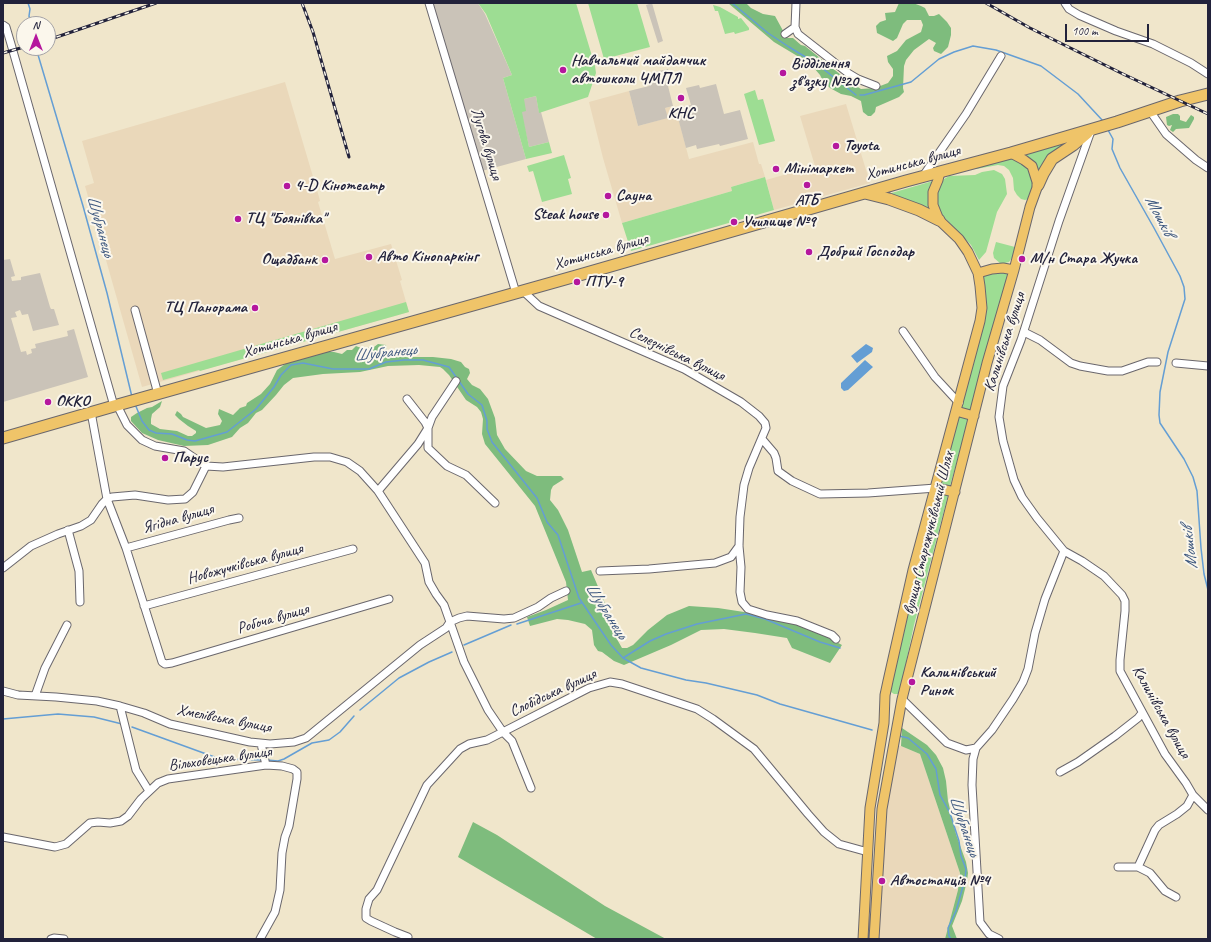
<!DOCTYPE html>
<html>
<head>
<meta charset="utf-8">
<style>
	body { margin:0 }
	#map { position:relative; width:1211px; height:942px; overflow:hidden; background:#f0e6cb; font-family:Caveat,sans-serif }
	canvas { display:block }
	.frame { position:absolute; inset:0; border:4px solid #22223b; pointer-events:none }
	.north { position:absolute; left:16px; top:16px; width:40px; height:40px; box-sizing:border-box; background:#fbf7ec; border:1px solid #a4a2a5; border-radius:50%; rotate:0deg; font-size:11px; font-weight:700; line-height:16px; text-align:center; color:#22223b }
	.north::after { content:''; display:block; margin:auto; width:14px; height:18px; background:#b5179e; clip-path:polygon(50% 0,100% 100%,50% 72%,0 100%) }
	.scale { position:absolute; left:1065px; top:24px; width:84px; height:18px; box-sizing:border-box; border:2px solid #22223b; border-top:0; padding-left:5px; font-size:12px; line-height:14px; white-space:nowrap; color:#22223b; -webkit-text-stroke:3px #fbf7ec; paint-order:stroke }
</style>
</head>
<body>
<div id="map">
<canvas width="1211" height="942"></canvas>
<div class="frame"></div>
<div class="north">N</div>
<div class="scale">100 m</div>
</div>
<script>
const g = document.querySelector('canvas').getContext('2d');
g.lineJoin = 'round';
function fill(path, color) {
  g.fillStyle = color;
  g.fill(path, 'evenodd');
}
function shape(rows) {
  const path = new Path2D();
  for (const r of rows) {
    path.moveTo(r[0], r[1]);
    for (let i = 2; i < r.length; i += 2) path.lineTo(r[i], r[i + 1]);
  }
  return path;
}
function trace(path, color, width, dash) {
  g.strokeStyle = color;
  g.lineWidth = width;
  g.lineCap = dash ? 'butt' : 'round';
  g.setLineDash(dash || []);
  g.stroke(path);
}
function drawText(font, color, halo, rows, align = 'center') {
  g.font = font + ' Caveat,sans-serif';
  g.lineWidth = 4;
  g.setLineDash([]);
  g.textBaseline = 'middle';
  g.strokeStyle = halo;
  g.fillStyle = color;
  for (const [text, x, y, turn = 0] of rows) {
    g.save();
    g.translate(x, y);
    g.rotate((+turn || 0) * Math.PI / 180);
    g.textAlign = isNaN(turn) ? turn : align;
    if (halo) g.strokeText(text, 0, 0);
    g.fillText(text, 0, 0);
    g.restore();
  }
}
const built = shape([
	[285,82,319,197,320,201,318,202,335,259,391,244,402,280,400,281,409,312,142,387,85,186,94,183,82,141],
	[629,91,638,126,667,118,665,108,673,106,676,118,678,117,689,159,753,142,759,164,761,164,765,177,731,187,732,191,622,223,603,158,589,102],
	[846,104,870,183,774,210,766,180,815,166,800,116],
	[890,746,901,746,920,754,960,873,958,890,945,939,872,939]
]);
const industrial = shape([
	[433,3,478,3,485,14,512,75,503,78,526,159,482,171],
	[652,3,663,41,658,43,646,5],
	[668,69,670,77,667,82,673,106,665,108,668,118,638,126,629,91,649,86,646,74],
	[716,84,724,114,740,110,748,139,720,146,719,144,697,149,696,145,686,148,678,118,676,118,673,108,679,106,679,108,691,105,686,88,699,85,700,88],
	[536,96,539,112,541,112,549,142,529,147,521,112,524,99],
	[10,259,15,276,11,277,12,281,21,280,21,277,40,273,50,307,51,309,54,309,59,325,33,331,28,314,22,315,20,310,15,312,17,317,11,318,21,352,26,351,27,355,32,353,31,349,36,348,35,344,68,336,67,331,74,329,88,377,3,402,3,260]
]);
const green = shape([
	[478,3,576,3,595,66,596,73,588,97,539,113,536,96,524,99,526,111,522,112,529,147,549,142,552,153,526,159,503,78,512,75,486,14],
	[588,3,637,3,650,47,604,59],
	[713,5,720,7,738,17,738,19,741,18,749,28,749,30,735,34,734,32,725,34,718,11,715,11],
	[755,90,758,100,763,99,775,141,759,145,744,94],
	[1067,142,1067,146,1039,174,1021,155],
	[564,155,571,178,568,179,572,194,542,202,533,171,529,172,527,166],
	[1011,158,1024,163,1031,173,1034,182,1029,199,1025,200,1021,199,1017,195,1014,190,1013,178,1009,170,1004,166,998,165,976,169,975,167],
	[994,170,1002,174,1005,179,1007,194,997,212,986,252,979,260,971,245,943,216,939,207,937,200,938,193,939,188,944,179,949,176,975,175,982,172],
	[765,177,774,210,631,251,622,223,732,191,731,187],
	[933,181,931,185,929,195,932,212,920,205,888,194],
	[996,242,1015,247,1012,258,1009,262,1001,264,994,258,993,253],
	[1006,272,1008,274,971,411,964,410,960,406,974,357,982,277,987,274],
	[406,302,409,312,200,371,199,370,163,380,161,373],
	[960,417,966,418,968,421,950,486,947,486,940,483,957,418],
	[937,492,948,495,914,625,900,691,898,694,894,694,891,692,890,688,897,650]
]);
const forest = shape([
	[728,3,746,3,751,8,763,14,775,16,787,38,793,38,801,45,805,46,851,83,861,89,875,88,888,83,893,76,893,69,888,62,887,56,897,51,906,40,921,32,923,25,921,20,907,20,903,24,897,38,893,41,877,33,876,26,880,22,886,20,885,13,895,12,899,3,913,3,921,6,925,8,929,16,934,16,939,14,947,22,951,28,951,35,948,47,941,54,934,51,933,48,936,43,929,39,914,50,906,60,904,66,903,88,904,92,899,97,876,107,875,112,871,116,868,116,863,112,861,101,851,96,841,94,830,88,823,81,820,75,814,68,799,57,774,42],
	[1178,114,1180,116,1180,120,1186,122,1191,115,1194,117,1194,119,1189,128,1176,129,1173,132,1170,130,1172,125,1169,126,1167,125,1166,117,1173,114],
	[378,344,386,345,387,357,433,357,451,359,461,362,465,367,469,369,470,373,467,379,472,385,480,389,488,399,495,418,497,435,505,449,526,471,537,476,561,476,564,479,553,486,551,490,550,500,558,510,568,530,582,572,591,570,605,603,606,620,622,648,627,648,633,645,648,630,667,615,689,606,718,608,744,612,783,619,814,630,842,645,830,663,792,648,787,638,755,633,724,629,701,630,671,645,624,665,614,661,602,652,598,651,594,645,592,630,585,624,568,620,557,619,530,626,527,617,546,610,568,600,566,582,535,506,485,444,482,434,483,419,481,412,477,407,466,400,449,375,443,369,440,367,419,365,388,366,360,372,323,374,293,378,284,385,276,395,262,410,256,413,248,423,240,428,232,437,208,445,184,446,158,440,142,433,131,421,131,417,137,413,147,408,152,407,162,401,160,407,152,414,151,419,151,424,160,429,177,431,188,436,192,436,196,433,196,431,188,426,179,419,175,415,177,411,181,414,183,417,206,428,220,425,222,421,218,414,219,409,233,415,240,408,246,406,247,403,261,394,270,384,277,370,288,362,317,352,334,352,342,354,347,350,352,350,356,346,361,348,367,348,374,347],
	[902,728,927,745,936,755,943,768,946,781,948,801,956,834,966,862,968,873,967,881,962,901,952,926,957,939,945,939,958,890,960,873,920,754,901,746],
	[473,822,497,835,605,906,666,939,597,939,458,857]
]);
const water = shape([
	[866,344,873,348,872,352,857,363,851,356],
	[865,360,873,367,848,390,844,391,841,388,841,383]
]);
const stream = shape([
	[28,3,30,9,29,16,31,24],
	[732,3,768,33,789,47,817,64,856,95],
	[36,48,83,206,107,293,132,397],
	[860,95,864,95,911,82,939,59,954,52,973,46,996,50,1041,66,1078,94,1103,121],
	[1108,130,1113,139,1112,149,1120,168,1154,228,1180,276,1184,287,1185,299,1168,352,1160,392,1159,415,1160,423,1184,459,1193,477,1197,491,1201,548,1204,574,1208,590],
	[135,404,142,421,149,430,156,433,172,434,187,440,195,441,227,432,256,409,274,387,281,375,291,365,303,363,333,369,369,369,386,362,404,360,423,360,449,367,468,394,482,405,487,421,487,429,492,442,537,498,547,522,558,535,579,598,611,645,623,658,641,668,686,680,706,683,757,695,780,704,872,730],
	[517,624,581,603],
	[464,645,511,625],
	[623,658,650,641,666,634,697,624,746,614,765,619,820,642,840,648],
	[360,710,399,678,429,662,452,652],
	[3,719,58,714,94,717,122,724],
	[132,727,220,759,263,760],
	[899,736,908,738,927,754,936,769,940,795,950,813,959,841,961,856,966,869,965,879,956,911,948,928,949,936,951,939],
	[267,760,278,761,284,759,312,743,329,740,340,732,354,716]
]);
const minor = shape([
	[429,3,516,293],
	[1065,3,1069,9,1079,15,1116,31,1153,44,1191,63,1208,74],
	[3,25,6,27,11,44,114,406],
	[795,27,798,34,848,73,858,79,876,86],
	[785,34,795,27,796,3],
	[1150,111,1166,134,1196,160,1208,168],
	[1091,131,1059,221,1021,340,1003,386,999,417,1003,441,1014,480,1022,497,1037,518,1064,551,1082,561,1104,576,1122,595,1125,601,1125,611,1120,660,1120,671,1165,754,1186,783,1193,795,1208,810],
	[923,176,966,114,1001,56],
	[523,291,539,306,684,369,741,402,759,416,765,423,766,428,749,468,744,485,740,517,739,546,741,567,740,592,742,602,748,609,767,615,797,621,832,635,836,639],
	[135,310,158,394],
	[903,331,935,377,959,403],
	[1024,332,1040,340,1071,363,1080,366,1108,371,1122,371,1148,362,1157,362],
	[1176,363,1208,366],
	[407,399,425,422,428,428,428,448,447,466,466,475,495,503],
	[117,405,127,425,142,440,155,446,184,451,206,466],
	[91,412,107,499,126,548,162,662,165,664,172,663,389,599],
	[762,439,774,453,776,458,778,471,792,481,820,494,868,493,936,488],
	[378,491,418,444,428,428,432,417,456,381],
	[68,530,79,571,80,602],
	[126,548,229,520,239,518],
	[3,568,31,546,58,534,81,526,91,520,102,504,107,499,112,497,135,495,168,500,185,499,193,492,206,466,223,467,314,457,330,457,347,462,360,471,378,491,425,563,429,582,436,594,444,605,450,622,459,618,467,616,504,619,514,618,538,607,551,598,566,591],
	[600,571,649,569,715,563,731,557,739,546],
	[144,606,353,549],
	[450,622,464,662,488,710,503,732,512,741,531,788],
	[3,691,18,695,56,697,97,701,120,706,144,713,170,724,250,742,270,744,294,742,306,738,311,734,420,645,446,628,450,622],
	[35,696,45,668,67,625],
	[902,699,947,743,966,750,976,748,973,759,972,785,980,922,989,934,999,939],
	[120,706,136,770,149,791],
	[261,744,266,765],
	[976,748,992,730,1013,699,1023,682,1028,669,1035,633,1045,599,1064,551],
	[1060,772,1078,762,1115,736,1138,718,1142,713],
	[3,837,55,847,66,844,90,823,98,822,110,823,121,821,128,816,141,799,158,783,168,779,266,765,282,766,293,769,297,772,297,779,289,826,285,837,282,853,280,890,275,912,260,939],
	[1118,867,1138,867],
	[1176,897,1165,891,1150,873,1138,867,1155,830,1159,825,1177,814,1187,806,1193,795],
	[408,937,395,932,371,921,366,918,366,909,369,899,377,890,427,785,460,749,469,744,487,740,495,736,589,688,610,682,622,684,697,709,713,719,754,749,808,814,824,832,839,844,868,852],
	[51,939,54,938,64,939]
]);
const major = shape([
	[978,273,992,269,1003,268,1014,270],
	[956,411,974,416],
	[936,488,955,492],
	[863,939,870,808,884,723,885,695,888,681,913,570,980,321,982,308,980,286,978,273,968,252,959,239,939,220,933,205,933,192,938,180,940,172],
	[874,939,882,809,902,699,987,363,1014,270,1030,207,1038,185,1032,166,1024,160,1011,153]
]);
const highway = shape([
	[1038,185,1043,174,1052,159,1073,145,1087,133],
	[865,193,889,199,919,210,939,220],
	[3,438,114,406,576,276,906,181,1011,153,1117,122,1180,101,1208,94]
]);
const rail = shape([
	[302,3,313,32,349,157],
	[986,3,1030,28,1123,74,1208,114],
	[48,40,156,3],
	[3,53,24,47]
]);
const markers = [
	[563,70,4,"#b5179e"],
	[783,73,4,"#b5179e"],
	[681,98,4,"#b5179e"],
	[836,146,4,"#b5179e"],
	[776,169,4,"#b5179e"],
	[807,185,4,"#b5179e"],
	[287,186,4,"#b5179e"],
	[608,196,4,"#b5179e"],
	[606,215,4,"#b5179e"],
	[238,219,4,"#b5179e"],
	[734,222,4,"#b5179e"],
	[809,252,4,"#b5179e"],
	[369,257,4,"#b5179e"],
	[1022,259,4,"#b5179e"],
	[325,260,4,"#b5179e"],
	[577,282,4,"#b5179e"],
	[255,308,4,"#b5179e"],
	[48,402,4,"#b5179e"],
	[165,458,4,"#b5179e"],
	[912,682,4,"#b5179e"],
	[882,881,4,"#b5179e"]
];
const poiNames = [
	["Навчальний майданчик",571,61],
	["автошколи ЧМПЛ",571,79],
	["Відділення",791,64],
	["зв'язку №20",791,82],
	["КНС",681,114,"center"],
	["Toyota",844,146],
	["Мінімаркет",784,169],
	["4-D Кінотеатр",295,186],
	["Сауна",616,196],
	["АТБ",807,201,"center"],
	["Steak house",598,215,"right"],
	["ТЦ \"Боянівка\"",246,219],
	["Училище №9",742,222],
	["Добрий Господар",817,252],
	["Авто Кінопаркінг",377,257],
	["М/н Стара Жучка",1030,259],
	["Ощадбанк",317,260,"right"],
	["ПТУ-9",585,282],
	["ТЦ Панорама",247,308,"right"],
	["ОККО",56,402],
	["Парус",173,458],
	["Калинівський",920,673],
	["Ринок",920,691],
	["Автостанція №4",890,881]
];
const streetNames = [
	["Лугова вулиця",486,144,73],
	["Хотинська вулиця",913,163,-15],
	["Хотинська вулиця",601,252,-16],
	["Хотинська вулиця",290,340,-16],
	["Калинівська вулиця",1005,342,-72],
	["Селезнівська вулиця",677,354,26],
	["Ягідна вулиця",178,519,-16],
	["вулиця Старожучківський Шлях",929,533,-76],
	["Новожучківська вулиця",245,564,-15],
	["Робоча вулиця",273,619,-16],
	["Слобідська вулиця",553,693,-25],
	["Калинівська вулиця",1161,712,61],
	["Хмелівська вулиця",224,719,11],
	["Вільховецька вулиця",220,759,-8]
];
const waterNames = [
	["Мошків",1159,216,62],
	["Шубранець",100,226,74],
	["Шубранець",385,353,-6],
	["Мошків",1190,548,-97],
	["Шубранець",606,611,57],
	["Шубранець",964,826,71]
];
fill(built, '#ead8ba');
fill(industrial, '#cac3b8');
fill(green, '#9ddd93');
fill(forest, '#7ebc7d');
fill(water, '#649ed4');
trace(stream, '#649ed4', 1.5);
trace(minor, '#6a676d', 9);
trace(major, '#6a676d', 11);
trace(highway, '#6a676d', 13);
trace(minor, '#fff', 7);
trace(major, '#efc469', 9);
trace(highway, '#efc469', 11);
trace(rail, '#22223b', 3);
trace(rail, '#fbf7ec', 1.5, [4.5]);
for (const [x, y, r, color] of markers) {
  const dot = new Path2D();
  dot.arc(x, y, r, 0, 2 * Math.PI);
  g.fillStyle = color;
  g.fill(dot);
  trace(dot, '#fbf7ec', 1.5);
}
drawText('bold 16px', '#22223b', '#fbf7ec', poiNames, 'left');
drawText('16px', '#22223b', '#fbf7ec', streetNames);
drawText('italic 17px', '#405a80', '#fbf7ec', waterNames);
</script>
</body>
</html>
